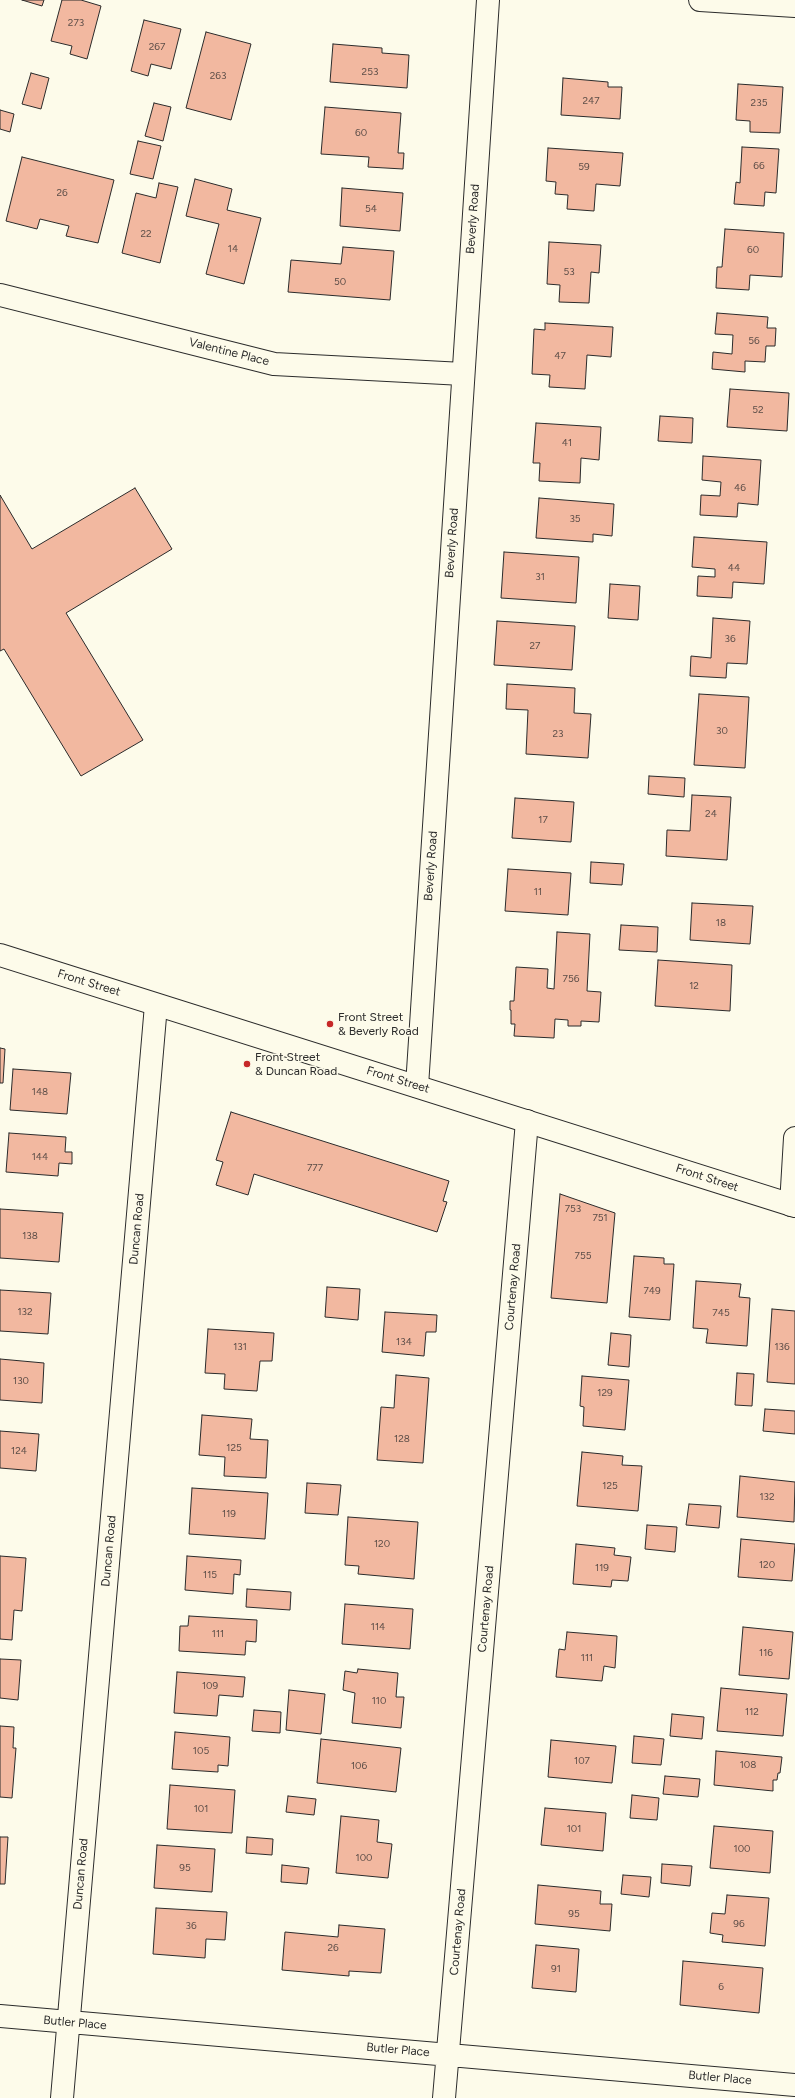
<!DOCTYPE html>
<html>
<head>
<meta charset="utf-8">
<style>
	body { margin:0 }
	canvas { display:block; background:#fdfbea }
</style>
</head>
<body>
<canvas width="795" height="2098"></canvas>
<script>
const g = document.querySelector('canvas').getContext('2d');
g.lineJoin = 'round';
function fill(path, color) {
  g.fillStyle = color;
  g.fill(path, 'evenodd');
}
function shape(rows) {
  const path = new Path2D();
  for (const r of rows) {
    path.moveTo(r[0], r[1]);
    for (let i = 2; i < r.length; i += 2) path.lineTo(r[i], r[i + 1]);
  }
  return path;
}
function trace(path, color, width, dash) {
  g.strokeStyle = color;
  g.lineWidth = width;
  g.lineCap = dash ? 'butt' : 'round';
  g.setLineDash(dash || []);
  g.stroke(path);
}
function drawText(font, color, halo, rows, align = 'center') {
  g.font = font + ' Figtree,sans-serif';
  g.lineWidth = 3;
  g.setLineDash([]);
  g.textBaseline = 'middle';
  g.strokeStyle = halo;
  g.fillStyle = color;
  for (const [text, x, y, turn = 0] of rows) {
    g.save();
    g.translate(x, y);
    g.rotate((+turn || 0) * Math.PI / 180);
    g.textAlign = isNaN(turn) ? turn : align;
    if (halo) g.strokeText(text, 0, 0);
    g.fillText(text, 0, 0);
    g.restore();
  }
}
const building = shape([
	[22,0,44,0,42,6,22,0],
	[62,0,81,0,101,6,87,59,70,54,72,46,51,41,62,0],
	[144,20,181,29,171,69,151,64,148,76,131,71,144,20],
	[206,32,251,44,231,120,186,108,206,32],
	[333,44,382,48,382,53,409,55,407,88,330,82,333,44],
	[31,73,49,78,41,109,22,104,31,73],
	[563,78,608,82,608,87,622,87,620,119,561,115,563,78],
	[738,84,783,87,780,133,750,132,750,121,736,120,738,84],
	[154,103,171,107,163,141,145,136,154,103],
	[325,107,401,113,398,153,404,153,403,169,368,167,369,157,321,154,325,107],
	[0,110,14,114,10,132,0,129,0,110],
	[138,141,161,146,153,179,130,174,138,141],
	[742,147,779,149,776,193,765,192,764,206,734,204,736,182,740,183,742,147],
	[548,148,623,153,620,186,596,184,594,211,567,209,568,195,555,194,556,182,546,181,548,148],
	[22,157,114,180,98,243,66,236,69,226,40,219,37,229,6,221,22,157],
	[195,179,232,189,227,210,261,218,244,284,206,274,219,224,186,216,195,179],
	[159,183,178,187,160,263,122,253,136,193,156,198,159,183],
	[342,188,403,193,400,231,340,226,342,188],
	[725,229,784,233,782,277,750,275,749,290,716,288,717,267,722,267,725,229],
	[549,242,601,245,599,273,591,272,589,303,559,302,560,285,547,284,549,242],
	[343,247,394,251,390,300,288,292,291,260,341,264,343,247],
	[717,313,768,317,767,328,776,328,775,346,766,346,765,362,745,361,745,372,712,369,713,352,732,354,733,335,715,334,717,313],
	[545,323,613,327,611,357,587,355,585,389,549,387,550,375,532,374,534,329,545,330,545,323],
	[730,389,789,393,787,431,727,427,730,389],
	[660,416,693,418,692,443,658,441,660,416],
	[536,423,601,427,599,460,581,458,580,483,539,481,540,463,533,463,536,423],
	[703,456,761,460,758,505,738,503,737,517,700,515,701,495,720,496,721,482,702,480,703,456],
	[135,488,172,549,66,613,143,740,81,776,4,649,0,651,0,495,32,549,135,488],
	[539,498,614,504,612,536,593,534,593,542,536,538,539,498],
	[694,537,767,542,764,584,733,582,732,598,697,596,698,576,715,577,715,569,692,567,694,537],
	[504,552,579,557,576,603,501,598,504,552],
	[610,584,640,586,638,620,608,618,610,584],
	[713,618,750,621,747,664,727,663,726,678,690,676,691,656,711,658,713,618],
	[497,621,575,626,572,670,494,665,497,621],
	[507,684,575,688,574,713,591,714,588,758,526,754,528,710,506,709,507,684],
	[699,694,749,697,745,768,694,765,699,694],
	[649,776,685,778,684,797,648,794,649,776],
	[692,795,731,797,727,860,666,856,667,830,690,831,692,795],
	[515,798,574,802,571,842,512,838,515,798],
	[591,862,624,864,622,885,590,883,591,862],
	[508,869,571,873,568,915,505,911,508,869],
	[692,903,753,906,750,944,690,940,692,903],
	[621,925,658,927,657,952,619,950,621,925],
	[557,932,590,934,587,991,601,992,599,1022,581,1021,581,1026,568,1026,568,1020,555,1019,554,1038,514,1036,515,1024,511,1024,511,1010,510,1010,510,1001,514,1001,516,967,548,969,547,988,554,989,557,932],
	[658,960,732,965,730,1011,655,1006,658,960],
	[0,1048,5,1049,3,1083,0,1083,0,1048],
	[13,1069,71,1073,67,1114,10,1110,13,1069],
	[231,1112,449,1181,443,1201,447,1202,437,1232,254,1174,248,1195,216,1185,223,1162,216,1160,231,1112],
	[9,1133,66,1137,65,1152,72,1152,72,1164,59,1163,58,1176,6,1172,9,1133],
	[560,1194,615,1213,607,1303,551,1298,560,1194],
	[0,1209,63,1213,59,1262,0,1258,0,1209],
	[634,1256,664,1258,664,1264,674,1264,670,1320,629,1317,634,1256],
	[696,1281,741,1284,739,1297,750,1298,747,1346,706,1343,708,1329,693,1328,696,1281],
	[327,1287,360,1289,358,1320,325,1317,327,1287],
	[0,1290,51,1293,48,1334,0,1331,0,1290],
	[772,1309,795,1311,795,1384,767,1382,772,1309],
	[385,1312,437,1315,436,1332,426,1332,424,1356,382,1352,385,1312],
	[208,1329,274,1333,272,1361,260,1361,257,1391,224,1389,225,1374,205,1373,208,1329],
	[611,1333,631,1335,629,1367,608,1365,611,1333],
	[0,1359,44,1363,42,1403,0,1400,0,1359],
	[737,1373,754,1374,752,1406,735,1405,737,1373],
	[396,1375,429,1378,423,1463,377,1460,381,1407,394,1408,396,1375],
	[582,1376,629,1380,625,1430,583,1426,584,1407,580,1406,582,1376],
	[765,1409,795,1411,795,1434,763,1431,765,1409],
	[202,1415,252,1419,250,1439,268,1440,266,1478,224,1476,225,1457,199,1455,202,1415],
	[0,1431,39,1434,36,1471,0,1468,0,1431],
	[582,1452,623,1456,622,1465,642,1466,638,1511,577,1506,582,1452],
	[740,1476,795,1482,794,1522,737,1517,740,1476],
	[307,1483,341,1485,338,1515,305,1513,307,1483],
	[192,1488,268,1493,265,1539,189,1534,192,1488],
	[689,1504,721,1506,719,1528,686,1525,689,1504],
	[348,1517,418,1522,414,1579,358,1574,359,1566,345,1565,348,1517],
	[647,1525,677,1527,675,1552,645,1549,647,1525],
	[741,1539,795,1544,792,1581,738,1577,741,1539],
	[576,1544,615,1548,614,1555,631,1557,628,1581,612,1580,611,1587,573,1584,576,1544],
	[0,1556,26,1558,22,1611,14,1610,12,1640,0,1639,0,1556],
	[187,1556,241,1560,240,1575,234,1574,233,1594,185,1590,187,1556],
	[247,1589,291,1592,290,1610,246,1607,247,1589],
	[345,1604,413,1609,410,1649,342,1644,345,1604],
	[189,1616,257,1620,256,1642,246,1641,245,1655,179,1651,180,1626,188,1626,189,1616],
	[743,1627,793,1632,789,1679,739,1675,743,1627],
	[567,1632,617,1636,615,1668,604,1666,602,1681,556,1677,559,1649,565,1650,567,1632],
	[0,1659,21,1660,18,1700,0,1698,0,1659],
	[358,1669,398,1673,396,1697,404,1697,401,1728,352,1723,355,1693,343,1690,345,1671,357,1673,358,1669],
	[177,1672,245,1677,243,1697,219,1695,217,1716,174,1713,177,1672],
	[721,1688,787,1694,783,1736,717,1731,721,1688],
	[289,1690,325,1694,321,1734,286,1730,289,1690],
	[254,1710,281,1712,280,1733,252,1731,254,1710],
	[672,1714,704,1717,702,1739,670,1736,672,1714],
	[0,1726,14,1727,13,1748,16,1748,12,1798,0,1797,0,1726],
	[175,1732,230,1737,228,1766,218,1765,218,1772,172,1769,175,1732],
	[634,1736,664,1739,661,1765,632,1763,634,1736],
	[321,1739,401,1748,396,1792,317,1783,321,1739],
	[551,1740,616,1746,612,1783,548,1777,551,1740],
	[716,1751,782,1757,780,1773,778,1773,777,1780,773,1780,773,1791,714,1785,716,1751],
	[665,1776,700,1779,698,1797,663,1794,665,1776],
	[170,1785,235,1790,232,1833,167,1829,170,1785],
	[632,1795,659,1798,657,1820,630,1818,632,1795],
	[288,1796,316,1799,314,1815,286,1812,288,1796],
	[545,1808,606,1813,603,1851,541,1845,545,1808],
	[341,1816,379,1820,377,1842,392,1844,388,1878,336,1873,341,1816],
	[714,1826,773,1831,770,1873,710,1868,714,1826],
	[0,1837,8,1837,5,1884,0,1884,0,1837],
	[247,1837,273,1839,272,1855,246,1853,247,1837],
	[157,1845,215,1849,212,1892,154,1888,157,1845],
	[662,1864,692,1866,690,1886,661,1883,662,1864],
	[282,1865,309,1868,307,1884,281,1882,282,1865],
	[623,1875,651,1877,649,1897,621,1894,623,1875],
	[538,1885,601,1891,600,1904,612,1904,610,1931,535,1924,538,1885],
	[727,1895,769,1898,765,1946,722,1942,723,1935,710,1933,712,1913,725,1914,727,1895],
	[156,1908,227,1912,225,1940,206,1939,205,1958,153,1954,156,1908],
	[339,1925,385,1929,381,1973,349,1971,349,1976,282,1970,285,1932,338,1937,339,1925],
	[536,1945,579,1949,576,1992,532,1988,536,1945],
	[683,1961,763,1968,759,2013,680,2005,683,1961]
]);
const street = shape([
	[700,0,795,6],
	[0,295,274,364,463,374],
	[417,1086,488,0],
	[791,1205,795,1138],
	[0,2016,795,2085],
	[62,2098,156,1005],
	[444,2098,527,1121]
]);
const primary = shape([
	[0,955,795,1206]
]);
const markers = [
	[330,1024,4,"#c62828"],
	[247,1064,4,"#c62828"]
];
const numberNames = [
	["273",76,23],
	["267",157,47],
	["253",370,72],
	["263",218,76],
	["247",591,101],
	["235",759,103],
	["60",361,133],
	["66",759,166],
	["59",584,167],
	["26",62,193],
	["54",371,209],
	["22",146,234],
	["14",233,249],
	["60",753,250],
	["53",569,272],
	["50",340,282],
	["56",754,341],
	["47",560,356],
	["52",758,410],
	["41",567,443],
	["46",740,488],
	["35",575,519],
	["44",734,568],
	["31",540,577],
	["36",730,639],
	["27",535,646],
	["30",722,731],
	["23",558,734],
	["24",711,814],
	["17",543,820],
	["11",538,892],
	["18",721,923],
	["756",571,979],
	["12",694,986],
	["148",40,1092],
	["144",40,1157],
	["777",315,1168],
	["753",573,1209],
	["751",600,1218],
	["138",30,1236],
	["755",583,1256],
	["749",652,1291],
	["132",25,1312],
	["745",721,1313],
	["134",404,1342],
	["131",240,1347],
	["136",782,1347],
	["130",21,1381],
	["129",605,1393],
	["128",402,1439],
	["125",234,1448],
	["124",19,1451],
	["125",610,1486],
	["132",767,1497],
	["119",229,1514],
	["120",382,1544],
	["120",767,1565],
	["119",602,1568],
	["115",210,1575],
	["114",378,1627],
	["111",218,1634],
	["116",766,1653],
	["111",587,1658],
	["109",210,1686],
	["110",379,1701],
	["112",752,1712],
	["105",201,1751],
	["107",582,1761],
	["108",748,1765],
	["106",359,1766],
	["101",201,1809],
	["101",574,1829],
	["100",742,1849],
	["100",364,1858],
	["95",185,1868],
	["95",574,1914],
	["96",739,1924],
	["36",191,1926],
	["26",333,1948],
	["91",556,1969],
	["6",721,1987]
];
const streetNames = [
	["Beverly Road",473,219,-86],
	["Valentine Place",229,352,14],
	["Beverly Road",452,543,-86],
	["Beverly Road",431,866,-86],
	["Front Street",89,983,17],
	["Front Street",398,1080,17],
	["Front Street",707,1178,18],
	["Duncan Road",137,1229,-85],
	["Courtenay Road",513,1287,-85],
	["Duncan Road",109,1551,-85],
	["Courtenay Road",486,1609,-85],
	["Duncan Road",81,1874,-85],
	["Courtenay Road",458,1932,-85],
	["Butler Place",75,2023,5],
	["Butler Place",398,2050,5],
	["Butler Place",720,2078,5]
];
const poiNames = [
	["Front Street",338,1017],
	["& Beverly Road",338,1031],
	["Front Street",255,1057],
	["& Duncan Road",255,1071]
];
fill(building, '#f2b8a0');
trace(building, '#2b2b2b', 1);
trace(street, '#2b2b2b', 24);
trace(primary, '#2b2b2b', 24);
trace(street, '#fdfbea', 22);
trace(primary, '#fdfbea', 22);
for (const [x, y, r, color] of markers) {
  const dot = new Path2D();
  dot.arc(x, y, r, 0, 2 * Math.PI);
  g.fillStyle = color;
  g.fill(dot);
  trace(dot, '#fdfbea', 1.5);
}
drawText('10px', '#5d4e48', null, numberNames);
drawText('12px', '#2b2b2b', '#fdfbea', streetNames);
drawText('12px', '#2b2b2b', '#fdfbea', poiNames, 'left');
</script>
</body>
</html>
